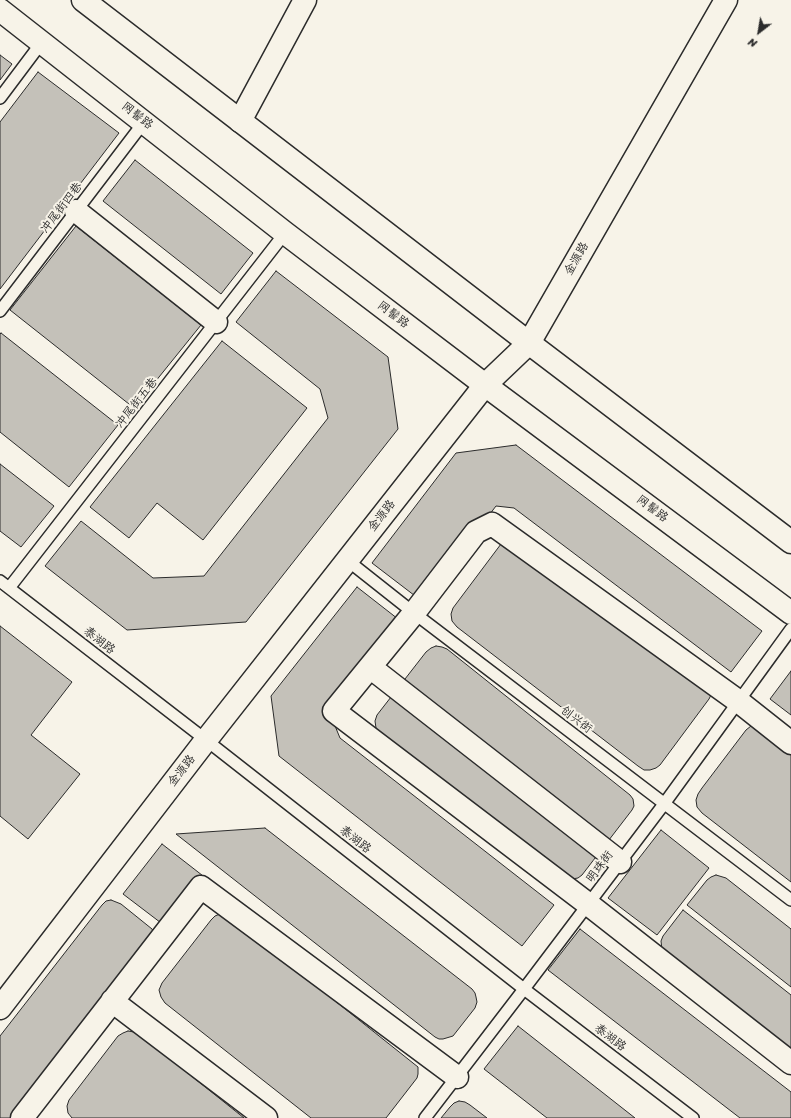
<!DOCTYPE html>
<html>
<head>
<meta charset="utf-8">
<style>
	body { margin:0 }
	#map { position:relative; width:791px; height:1118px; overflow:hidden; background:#f7f3e8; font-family:Sriracha,sans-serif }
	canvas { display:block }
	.north { position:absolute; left:739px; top:12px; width:40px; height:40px; -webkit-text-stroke:3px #f7f3e8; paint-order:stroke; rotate:211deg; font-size:11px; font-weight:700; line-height:16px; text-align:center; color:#2b2b2b }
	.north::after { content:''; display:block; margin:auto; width:14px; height:18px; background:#2b2b2b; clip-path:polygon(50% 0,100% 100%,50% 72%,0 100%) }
</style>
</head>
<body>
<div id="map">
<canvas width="791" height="1118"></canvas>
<div class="north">N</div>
</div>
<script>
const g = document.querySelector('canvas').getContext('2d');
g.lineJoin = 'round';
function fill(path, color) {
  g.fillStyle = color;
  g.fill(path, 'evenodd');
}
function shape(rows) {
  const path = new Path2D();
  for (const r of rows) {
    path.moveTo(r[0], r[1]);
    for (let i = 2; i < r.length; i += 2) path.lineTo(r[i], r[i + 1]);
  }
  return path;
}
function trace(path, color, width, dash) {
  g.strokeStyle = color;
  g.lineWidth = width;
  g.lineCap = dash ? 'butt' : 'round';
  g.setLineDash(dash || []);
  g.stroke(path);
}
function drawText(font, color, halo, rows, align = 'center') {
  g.font = font + ' Sriracha,"LXGW WenKai TC",sans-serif';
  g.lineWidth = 4;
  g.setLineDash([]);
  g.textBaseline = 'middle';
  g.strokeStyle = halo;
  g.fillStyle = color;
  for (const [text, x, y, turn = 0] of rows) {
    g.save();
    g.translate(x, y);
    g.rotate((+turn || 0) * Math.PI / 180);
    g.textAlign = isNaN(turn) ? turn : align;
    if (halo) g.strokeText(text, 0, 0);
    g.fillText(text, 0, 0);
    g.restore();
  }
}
const building = shape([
	[0,55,12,64,0,80,0,55],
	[38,72,119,133,0,289,0,122,38,72],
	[135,160,253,253,221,294,103,201,135,160],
	[76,226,201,325,134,408,10,310,76,226],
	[276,271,388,357,398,429,246,622,127,630,45,566,81,521,153,578,204,576,328,418,320,389,236,322,276,271],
	[1,333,118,425,69,487,0,432,0,334,1,333],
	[222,341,307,408,203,540,157,503,129,538,90,507,222,341],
	[516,445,762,631,731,672,514,508,496,506,423,602,372,563,456,453,516,445],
	[0,464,54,506,21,547,0,531,0,464],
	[501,544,711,695,709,699,660,765,656,768,650,770,644,770,638,766,457,627,452,621,451,614,453,608,501,544],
	[357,587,407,626,333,721,340,738,554,905,522,946,279,756,271,696,357,587],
	[0,626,72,682,31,735,80,774,28,839,0,816,0,626],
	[436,646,442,647,447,649,630,795,633,799,634,806,632,810,582,875,578,878,572,879,380,734,376,728,375,721,377,715,426,652,431,648,436,646],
	[791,671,791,715,770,699,791,671],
	[756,724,791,746,791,882,702,813,697,807,696,800,698,794,702,788,746,730,751,726,756,724],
	[265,828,472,989,475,993,476,997,477,1002,475,1008,453,1036,443,1039,439,1039,435,1037,176,834,265,828],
	[661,830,709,868,657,935,608,898,661,830],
	[162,844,207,879,169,929,123,894,162,844],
	[716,875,726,878,791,929,791,987,687,905,707,880,711,877,716,875],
	[111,900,121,904,152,929,155,934,22,1118,0,1118,0,1036,102,905,106,901,111,900],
	[683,910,791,995,791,1053,662,950,661,941,663,936,683,910],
	[220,914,231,918,418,1067,418,1074,417,1078,386,1118,311,1118,165,1003,161,997,159,990,162,983,211,920,215,916,220,914],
	[580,929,791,1092,791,1118,740,1118,548,970,580,929],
	[518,1026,635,1118,547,1118,484,1069,518,1026],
	[128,1031,134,1032,139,1034,244,1118,72,1118,68,1113,67,1106,69,1100,118,1036,123,1033,128,1031],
	[459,1101,465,1102,470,1105,487,1118,441,1118,450,1107,454,1103,459,1101]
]);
const service = shape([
	[0,98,42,42],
	[0,311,144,122],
	[347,560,414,613,791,900],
	[0,581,206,740,524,989,693,1118],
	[9,588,285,233],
	[425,1118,524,989,664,804,791,629]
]);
const minor = shape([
	[240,121,305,0],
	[76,211,216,322],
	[370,667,620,862],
	[791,743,738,701,492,524,476,532,414,613,334,711,588,904,791,1063],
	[112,1001,266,1118],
	[0,1008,206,740,485,385,529,343,726,0],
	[22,1118,201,887,457,1077]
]);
const secondary = shape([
	[83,0,529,343,791,542],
	[0,10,285,233,485,385,791,613]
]);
const streetNames = [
	["网髻路",137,116,38],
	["冲尾街四巷",62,208,-53],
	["金源路",577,259,-60],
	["网髻路",393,315,37],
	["冲尾街五巷",137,403,-52],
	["网髻路",652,509,37],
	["金源路",382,516,-52],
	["泰湖路",99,641,38],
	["创兴街",576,720,37],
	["金源路",182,771,-52],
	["泰湖路",355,840,38],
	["明珠街",600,867,-53],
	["泰湖路",610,1038,37]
];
fill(building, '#c4c1b9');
trace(building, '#2b2b2b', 1);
trace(service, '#2b2b2b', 14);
trace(minor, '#2b2b2b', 25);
trace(secondary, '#2b2b2b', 25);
trace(service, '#f7f3e8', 11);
trace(minor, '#f7f3e8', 22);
trace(secondary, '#f7f3e8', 22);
drawText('12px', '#2b2b2b', '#f7f3e8', streetNames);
</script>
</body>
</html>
